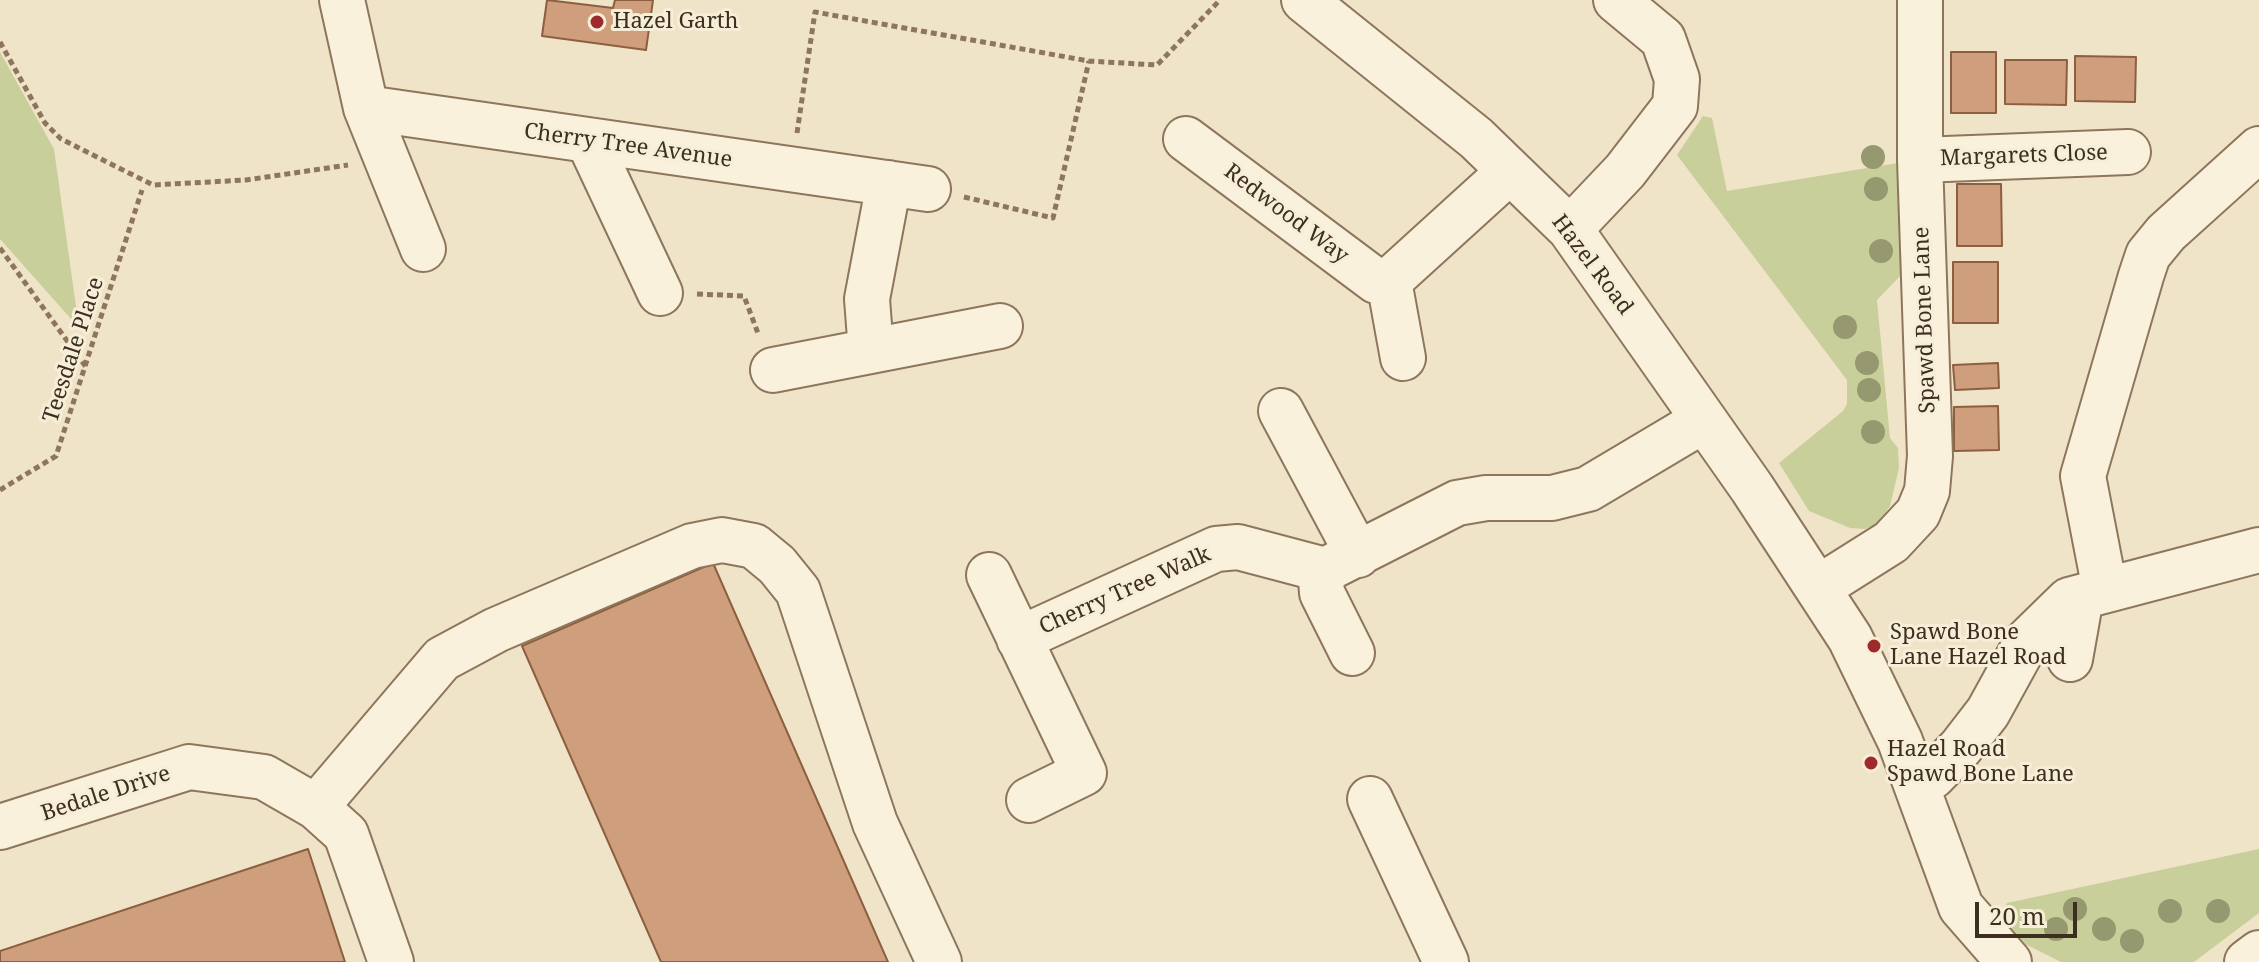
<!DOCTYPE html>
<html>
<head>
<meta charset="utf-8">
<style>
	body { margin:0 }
	#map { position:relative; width:2259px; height:962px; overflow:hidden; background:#f0e4c8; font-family:"Noto Serif",serif }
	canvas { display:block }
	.scale { position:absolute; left:1975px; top:902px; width:102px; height:36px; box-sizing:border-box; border:4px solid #3d2e20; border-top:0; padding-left:10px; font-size:24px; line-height:28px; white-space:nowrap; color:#3d2e20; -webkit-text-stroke:6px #f7eed8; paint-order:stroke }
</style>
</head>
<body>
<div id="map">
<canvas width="2259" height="962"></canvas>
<div class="scale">20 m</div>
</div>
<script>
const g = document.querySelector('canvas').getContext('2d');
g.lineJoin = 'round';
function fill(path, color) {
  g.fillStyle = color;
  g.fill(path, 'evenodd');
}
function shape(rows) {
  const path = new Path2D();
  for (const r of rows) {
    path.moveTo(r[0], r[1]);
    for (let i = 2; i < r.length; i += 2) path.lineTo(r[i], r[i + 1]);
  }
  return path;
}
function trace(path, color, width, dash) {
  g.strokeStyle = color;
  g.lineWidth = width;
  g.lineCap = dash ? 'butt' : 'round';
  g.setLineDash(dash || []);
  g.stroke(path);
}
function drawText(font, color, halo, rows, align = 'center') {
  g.font = font + ' "Noto Serif",serif';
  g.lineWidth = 6;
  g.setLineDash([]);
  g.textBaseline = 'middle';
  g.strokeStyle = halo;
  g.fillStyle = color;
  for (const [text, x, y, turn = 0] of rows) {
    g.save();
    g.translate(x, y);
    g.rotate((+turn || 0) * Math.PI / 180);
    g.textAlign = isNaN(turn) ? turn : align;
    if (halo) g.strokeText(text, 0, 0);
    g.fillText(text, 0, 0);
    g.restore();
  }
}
const green = shape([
	[0,52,54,149,79,328,0,239],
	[1703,116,1712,118,1727,191,1904,162,1905,271,1877,300,1890,438,1898,448,1899,468,1890,506,1878,524,1865,529,1850,528,1809,511,1779,463,1843,411,1847,404,1847,380,1677,155],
	[2259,849,2259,913,2194,962,2061,962,2027,945,2002,921,2001,914,2007,903]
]);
const building = shape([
	[547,0,613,8,615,0,653,0,646,50,542,36,547,0],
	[1951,52,1996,52,1996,113,1951,113,1951,52],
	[2075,56,2136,57,2135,102,2075,101,2075,56],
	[2005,60,2067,60,2066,105,2005,104,2005,60],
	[1957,184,2001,184,2002,246,1957,246,1957,184],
	[1953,262,1998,262,1998,323,1953,323,1953,262],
	[1998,363,1999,388,1955,390,1953,365,1998,363],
	[1998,406,1999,450,1954,451,1954,407,1998,406],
	[713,563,888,962,661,962,522,646,713,563],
	[308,849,345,962,0,962,0,951,308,849]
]);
const path = shape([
	[0,42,45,123,61,139,153,185,246,180,348,165],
	[797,133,815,12,1089,61,1157,65,1220,0],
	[964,197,1053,218,1089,61],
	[0,248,86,367],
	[697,294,744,296,759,336],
	[0,490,56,456,142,190]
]);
const minor = shape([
	[342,0,366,108,423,249],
	[1304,0,1476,138,1570,229,1752,488,1850,638,1900,741,1961,907,2009,962],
	[366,108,928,189],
	[1186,139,1376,281,1389,281,1510,171],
	[588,140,660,293],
	[1920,160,2128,152],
	[1570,229,1625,171,1675,106,1677,79,1663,39,1616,0],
	[1389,281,1403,358],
	[871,351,867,299,889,183],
	[773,370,1000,326],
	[1281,411,1358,555],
	[989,575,1084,773,1029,800],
	[1818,588,1891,542,1918,513,1927,491,1930,456,1920,160,1920,0],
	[2105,590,2083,476,2141,276,2148,255,2166,233,2259,149],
	[1019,639,1216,549,1238,547,1325,570],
	[1352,653,1322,593,1321,579,1325,570,1457,503,1486,498,1552,498,1588,489,1704,420],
	[2070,659,2081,597],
	[1918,787,1933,776,1961,747,1988,712,2027,641,2069,600,2259,550],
	[1370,799,1446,962],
	[316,807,442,659,496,630,692,546,722,540,754,546,777,565,798,591,875,823,939,962],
	[0,827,189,767,264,777,316,807,346,834,391,962],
	[2247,962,2259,953]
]);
const trees = [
	[1873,157],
	[1876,189],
	[1881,251],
	[1845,327],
	[1867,363],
	[1869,390],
	[1873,432],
	[2075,909],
	[2170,911],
	[2218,911],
	[2056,929],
	[2104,929],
	[2132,941]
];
const markers = [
	[597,22,8,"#9e2a2b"],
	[1874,646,8,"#9e2a2b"],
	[1871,763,8,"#9e2a2b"]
];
const poiNames = [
	["Hazel Garth",613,22],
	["Spawd Bone",1890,633],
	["Lane Hazel Road",1890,658],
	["Hazel Road",1887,750],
	["Spawd Bone Lane",1887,775]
];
const streetNames = [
	["Cherry Tree Avenue",628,146,8],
	["Margarets Close",2024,156,-2],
	["Redwood Way",1286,214,37],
	["Hazel Road",1592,265,53],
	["Spawd Bone Lane",1925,320,-92],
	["Teesdale Place",74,350,-72],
	["Cherry Tree Walk",1125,591,-24],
	["Bedale Drive",106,794,-18]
];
fill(green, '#c9cf9b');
fill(building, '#cf9f7d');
trace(building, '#8d5f41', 2);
trace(minor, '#8d765c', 48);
trace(path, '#8d765c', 5, [6, 4]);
trace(minor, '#faf1dc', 44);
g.fillStyle = '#96986f';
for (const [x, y] of trees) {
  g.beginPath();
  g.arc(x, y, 12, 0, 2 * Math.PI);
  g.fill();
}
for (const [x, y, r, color] of markers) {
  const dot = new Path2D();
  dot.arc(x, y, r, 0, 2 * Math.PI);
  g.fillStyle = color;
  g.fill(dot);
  trace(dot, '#f7eed8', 3);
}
drawText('22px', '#3d2e20', '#f7eed8', poiNames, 'left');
drawText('22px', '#3d2e20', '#f7eed8', streetNames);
</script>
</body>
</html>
